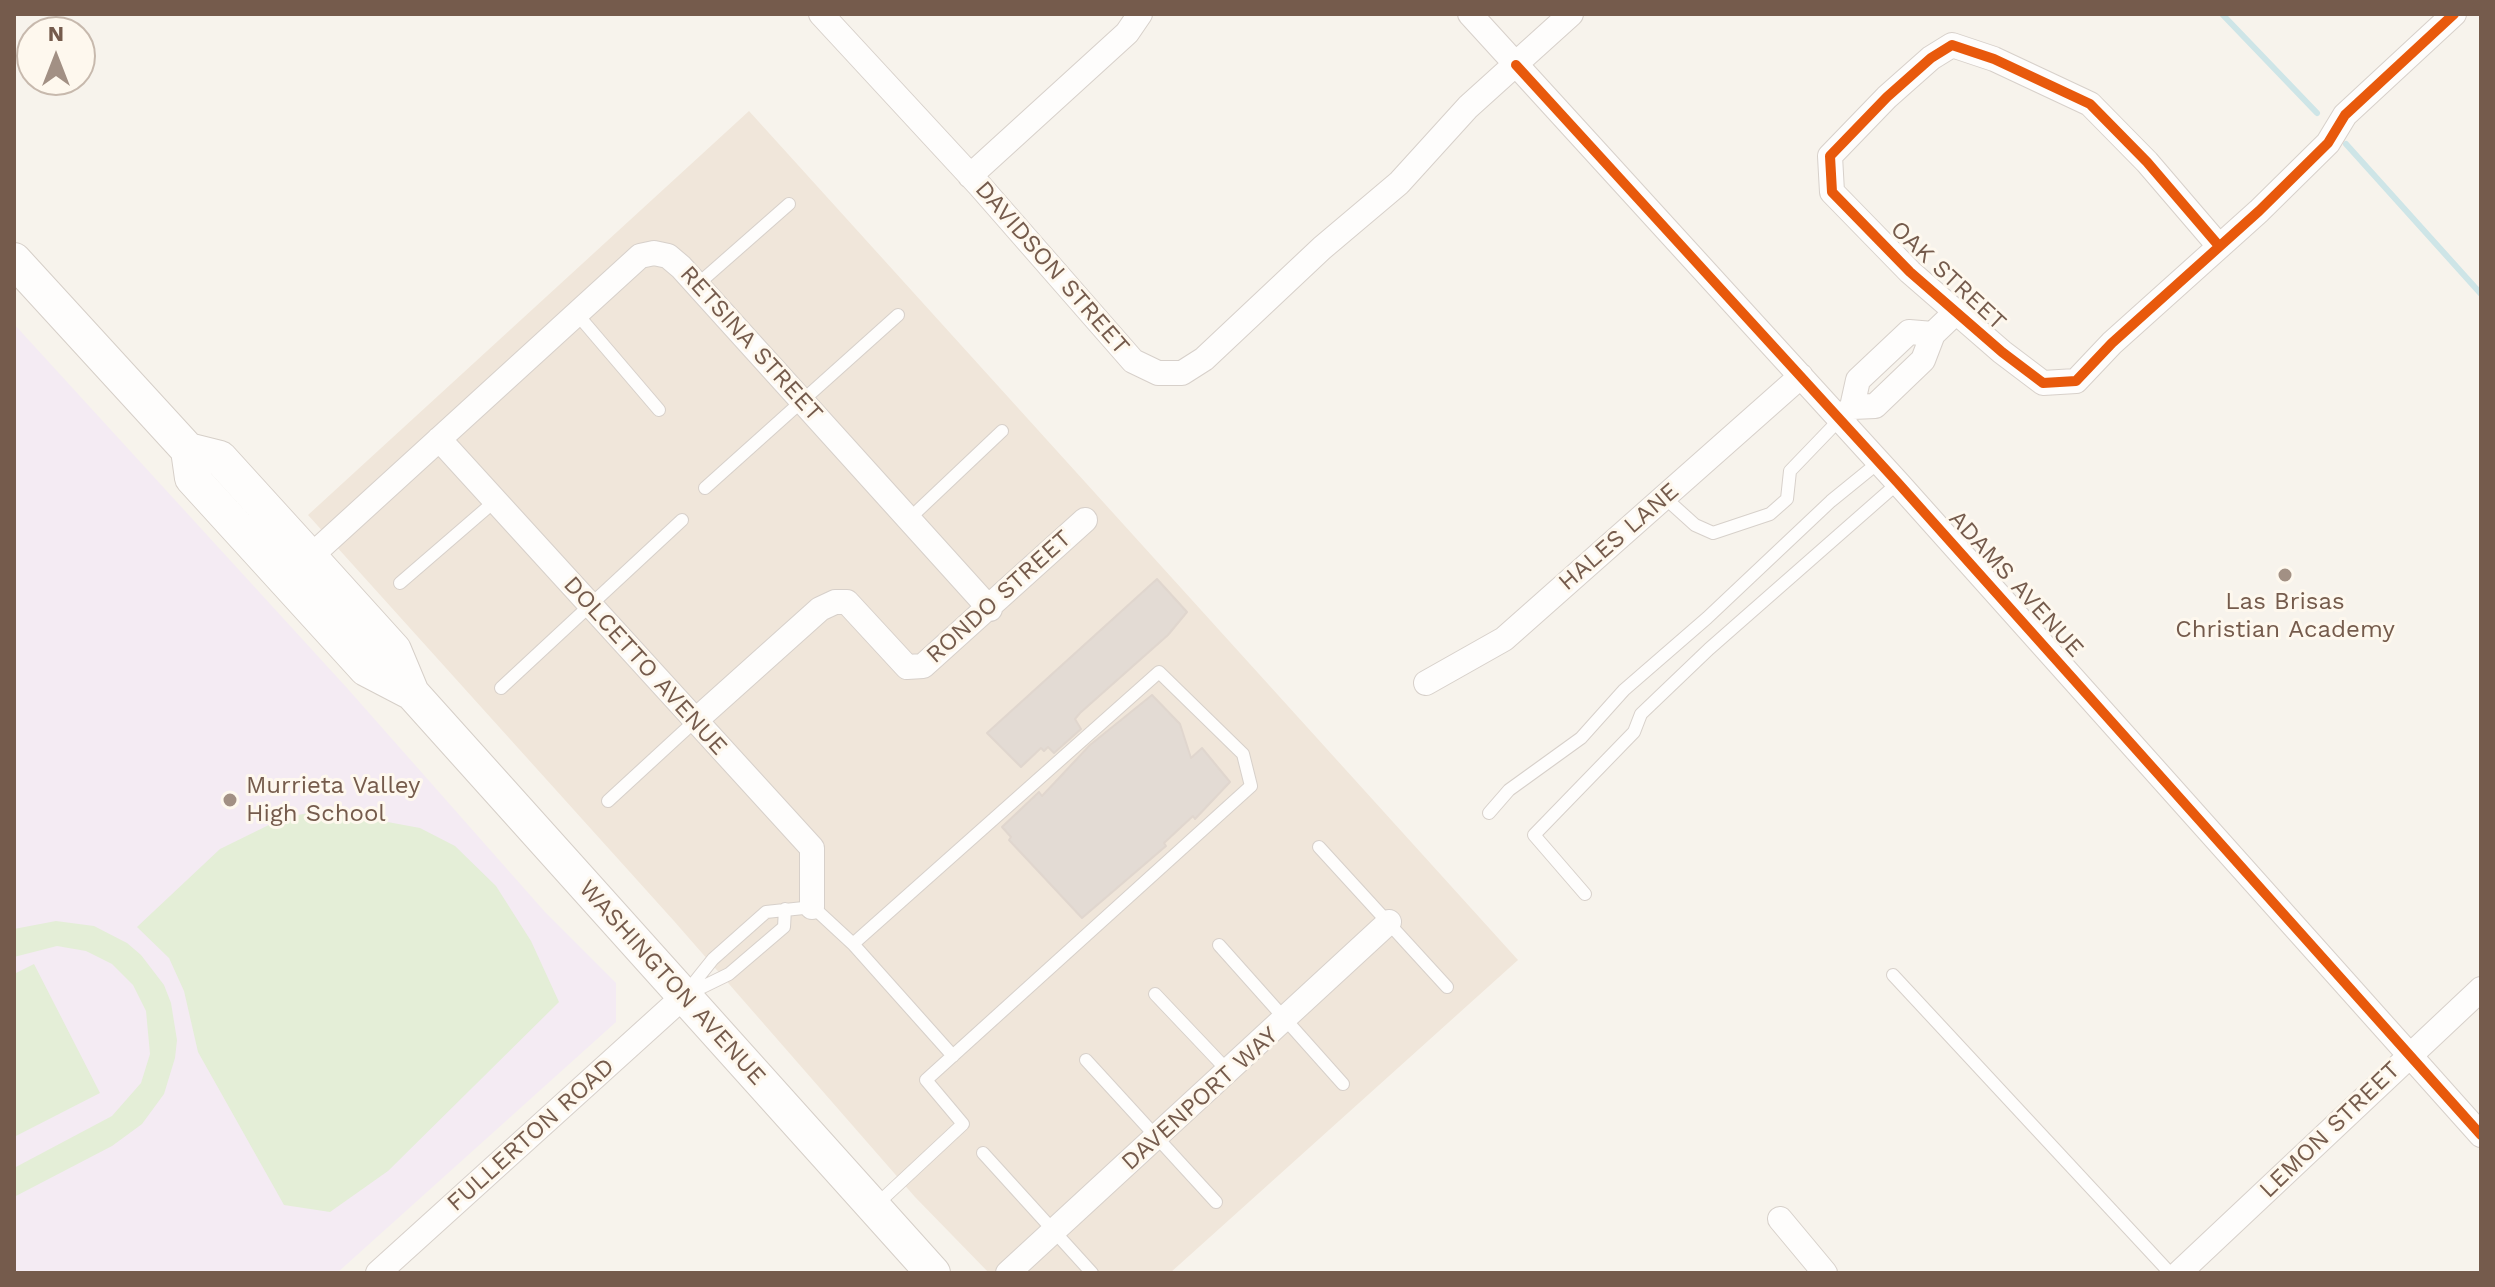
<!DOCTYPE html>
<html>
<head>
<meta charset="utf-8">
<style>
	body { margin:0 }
	#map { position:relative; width:2495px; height:1287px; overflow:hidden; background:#f7f3ec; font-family:"Work Sans",sans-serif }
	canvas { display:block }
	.frame { position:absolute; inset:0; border:16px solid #755b4c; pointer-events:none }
	.north { position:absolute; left:16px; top:16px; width:80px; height:80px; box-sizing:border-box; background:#fef8ee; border:2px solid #c7b9ad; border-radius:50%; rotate:0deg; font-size:22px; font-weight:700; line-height:32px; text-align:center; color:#755b4c }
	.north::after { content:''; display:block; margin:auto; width:28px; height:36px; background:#a29084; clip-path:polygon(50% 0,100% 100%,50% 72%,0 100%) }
</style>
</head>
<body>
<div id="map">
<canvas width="2495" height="1287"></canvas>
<div class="frame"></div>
<div class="north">N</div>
</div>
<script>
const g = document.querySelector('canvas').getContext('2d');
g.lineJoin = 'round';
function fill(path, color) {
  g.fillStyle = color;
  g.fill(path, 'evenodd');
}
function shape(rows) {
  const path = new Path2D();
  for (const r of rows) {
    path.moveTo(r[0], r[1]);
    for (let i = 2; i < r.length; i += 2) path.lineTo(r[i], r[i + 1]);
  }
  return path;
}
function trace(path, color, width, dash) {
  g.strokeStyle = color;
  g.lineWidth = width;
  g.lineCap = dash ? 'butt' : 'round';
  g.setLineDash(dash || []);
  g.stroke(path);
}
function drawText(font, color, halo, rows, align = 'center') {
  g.font = font + ' "Work Sans",sans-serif';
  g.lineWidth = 6;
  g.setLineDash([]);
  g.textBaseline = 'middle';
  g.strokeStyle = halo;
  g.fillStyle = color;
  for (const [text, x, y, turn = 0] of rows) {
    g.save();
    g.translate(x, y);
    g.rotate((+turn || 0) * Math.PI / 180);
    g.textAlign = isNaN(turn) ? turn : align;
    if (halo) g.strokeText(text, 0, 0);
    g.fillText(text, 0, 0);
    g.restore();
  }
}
const residential = shape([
	[749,111,1518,960,1170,1273,989,1273,915,1197,674,921,308,515]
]);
const education = shape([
	[14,324,347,688,545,912,616,983,616,1022,337,1273,14,1273]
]);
const green = shape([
	[323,810,420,828,455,846,496,886,531,941,559,1002,388,1171,330,1212,284,1205,198,1052,184,991,169,958,137,927,220,849,283,818],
	[56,921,94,926,127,943,141,955,164,985,171,1003,177,1040,175,1058,164,1094,142,1124,112,1146,14,1197,14,1168,112,1116,141,1083,150,1054,146,1011,133,985,112,964,86,951,57,946,14,957,14,929],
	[34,964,100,1093,14,1137,14,974]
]);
const stream = shape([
	[2222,14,2317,113],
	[2346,144,2481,294]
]);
const building = shape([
	[1157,579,1187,612,1168,635,1080,713,1075,719,1081,729,1054,753,1048,747,1044,751,1041,748,1021,767,987,733,1157,579],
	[1152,695,1180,724,1191,758,1202,748,1230,782,1195,819,1193,816,1164,843,1166,846,1082,918,1009,840,1011,837,1002,827,1039,792,1042,796,1090,745,1152,695]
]);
const lane = shape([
	[698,284,789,204],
	[577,314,659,410],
	[705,488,898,315],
	[1664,497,1695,525,1713,533,1770,514,1787,499,1790,471,1840,419],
	[909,519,1002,431],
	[400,583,495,501],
	[501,688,682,520],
	[608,801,695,721],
	[1489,813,1509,790,1581,738,1624,690,1707,618,1831,501,1879,462],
	[1319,847,1447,987],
	[1585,894,1534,835,1634,732,1641,714,1709,649,1898,483],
	[853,944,1159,672,1243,754,1251,786,926,1080,963,1124,875,1206],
	[1219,945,1343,1084],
	[1893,975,2170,1273],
	[685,994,713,959,766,912,813,907,853,944,953,1056],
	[1155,994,1229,1072],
	[686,995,729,974,784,927,785,909],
	[1086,1060,1216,1202],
	[983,1153,1092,1273]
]);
const street = shape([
	[821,14,980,186,1133,361,1158,373,1182,373,1204,359,1322,248,1399,183,1468,107,1571,14],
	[1470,14,1898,483,2481,1135],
	[970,176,1127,33,1140,14],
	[2219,246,2147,162,2090,104,1994,59,1952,45,1931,58,1887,97,1830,156,1832,192,1910,272,2002,352,2043,383,2076,381,2112,343,2259,211,2328,143,2345,115,2454,14],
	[1852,407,1875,406,1923,360,1933,334,1957,311],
	[1844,415,1852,407,1858,380,1909,332,1933,334],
	[439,439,812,848,812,907],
	[310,557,640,256,654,253,668,256,681,267,990,609],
	[1426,683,1504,639,1801,376],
	[695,721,820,609,835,602,847,602,907,667,923,666,1085,520],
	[1780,1219,1825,1273],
	[378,1273,683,997],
	[1008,1273,1389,922],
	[2179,1273,2481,989]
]);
const secondary = shape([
	[14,260,188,450,220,458,310,557,394,650,412,693,933,1273],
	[188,450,192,478,366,669,412,693]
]);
const cycleway = shape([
	[1516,65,1898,483,2481,1135],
	[2219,246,2147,162,2090,104,1994,59,1952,45,1931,58,1887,97,1830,156,1832,192,1910,272,2002,352,2043,383,2076,381,2112,343,2259,211,2328,143,2345,115,2454,14]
]);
const markers = [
	[2285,575,8,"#a29084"],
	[230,800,8,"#a29084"]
];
const streetNames = [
	["DAVIDSON STREET",1052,268,49],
	["OAK STREET",1948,276,43],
	["RETSINA STREET",751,344,48],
	["HALES LANE",1619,537,-41],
	["ADAMS AVENUE",2016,584,48],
	["RONDO STREET",999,597,-42],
	["DOLCETTO AVENUE",645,666,48],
	["WASHINGTON AVENUE",672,983,48],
	["DAVENPORT WAY",1200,1099,-42],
	["LEMON STREET",2330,1130,-44],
	["FULLERTON ROAD",531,1135,-42]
];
const poiNames = [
	["Las Brisas",2285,602],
	["Christian Academy",2285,630],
	["Murrieta Valley",246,786,"left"],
	["High School",246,814,"left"]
];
fill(residential, '#f0e6da');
fill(education, '#f4ebf3');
fill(green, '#e4eed7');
trace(stream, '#cee5e7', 6);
fill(building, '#e3dbd4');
trace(building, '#e0d6ce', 2);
trace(lane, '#d7d0ca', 14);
trace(street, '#d7d0ca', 26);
trace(secondary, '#d6cfc8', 36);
trace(lane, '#fefdfc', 12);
trace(street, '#fefdfc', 24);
trace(secondary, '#fefdfc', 34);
trace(cycleway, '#e8590c', 10);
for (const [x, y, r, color] of markers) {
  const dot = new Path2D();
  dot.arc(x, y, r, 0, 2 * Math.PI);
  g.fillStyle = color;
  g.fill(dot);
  trace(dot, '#fef8ee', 3);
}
drawText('24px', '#755b4c', '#fef8ee', streetNames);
drawText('24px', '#755b4c', '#fef8ee', poiNames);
</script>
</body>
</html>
